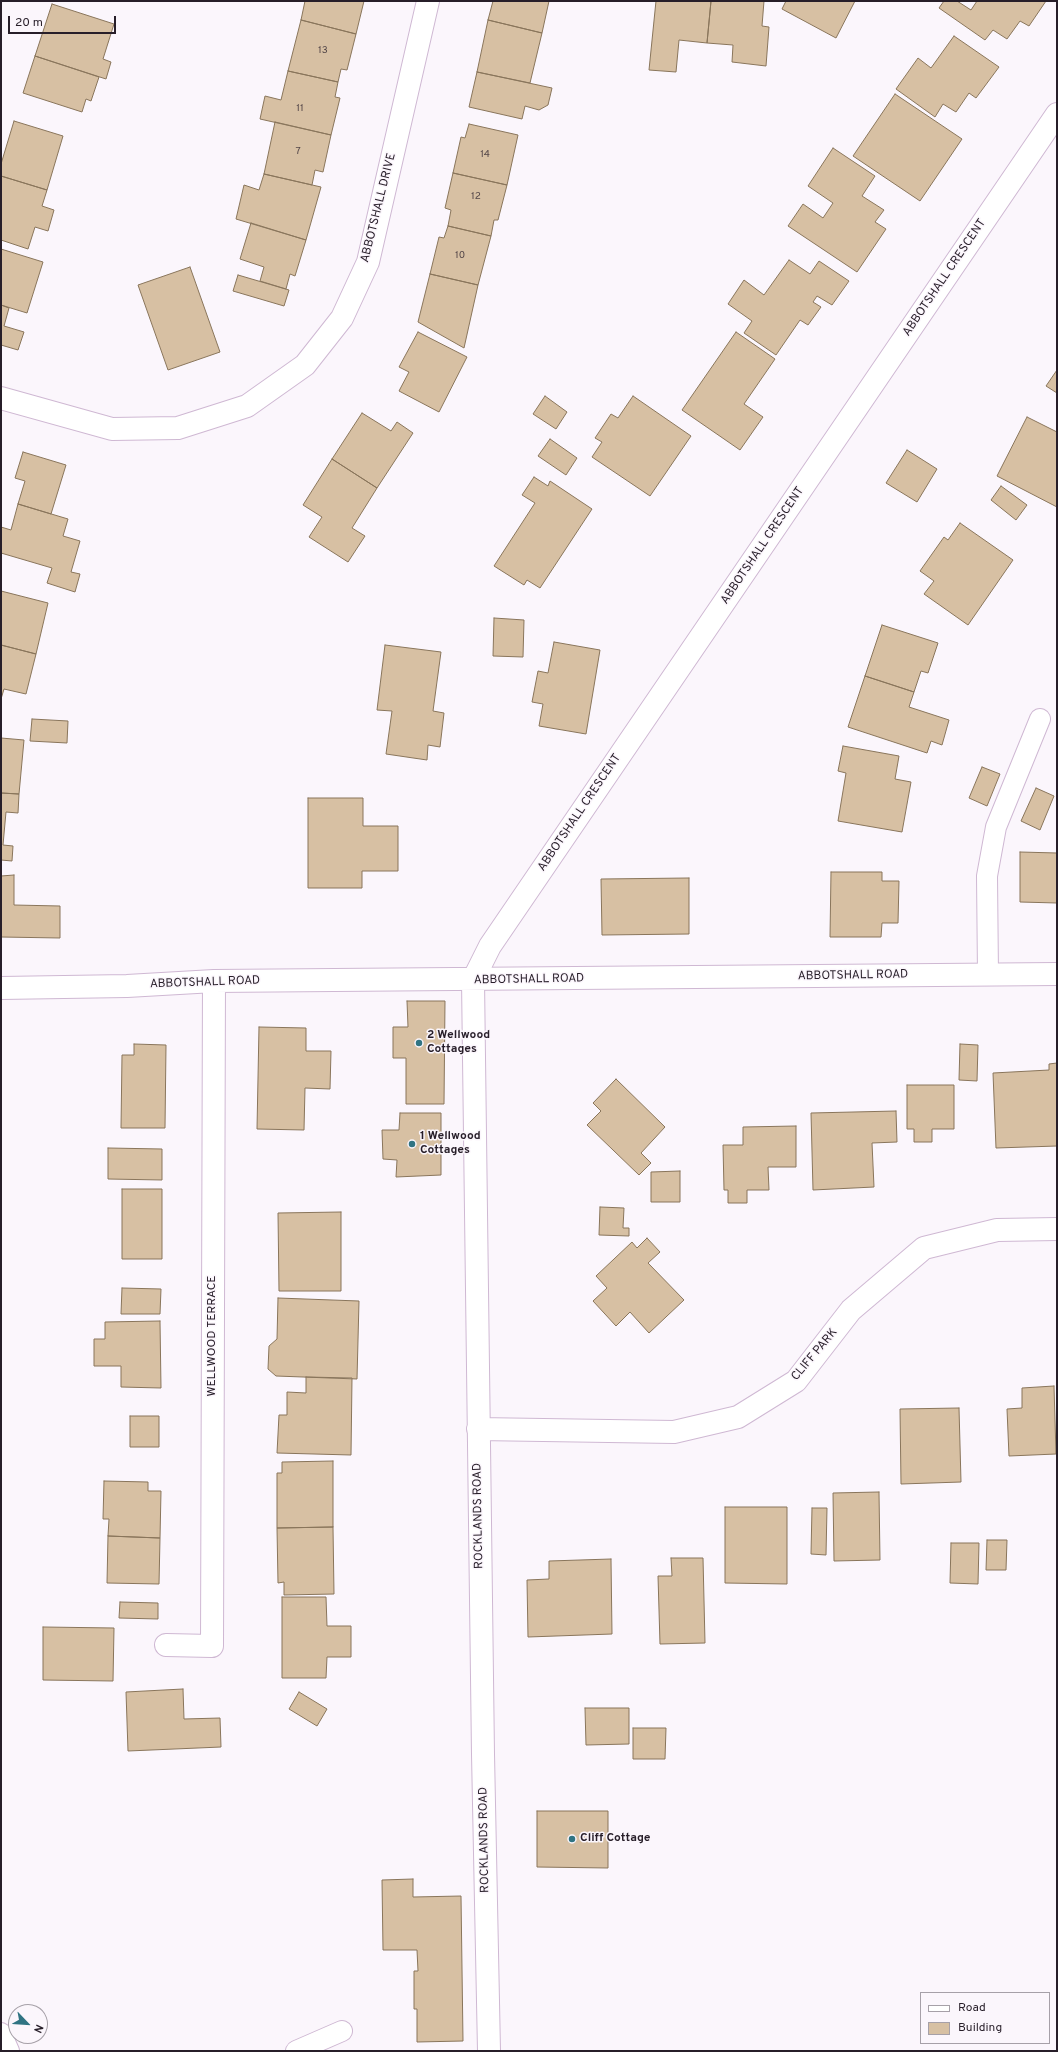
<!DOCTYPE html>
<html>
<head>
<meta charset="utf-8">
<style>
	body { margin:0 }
	#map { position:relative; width:1058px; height:2052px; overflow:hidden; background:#fbf6fc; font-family:Overpass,sans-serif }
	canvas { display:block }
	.frame { position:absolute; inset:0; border:2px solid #271e29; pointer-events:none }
	.legend { position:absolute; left:920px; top:1992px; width:130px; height:52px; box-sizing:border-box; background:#fbf6fc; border:1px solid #a6a0a8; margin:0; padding:5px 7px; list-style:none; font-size:12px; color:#271e29 }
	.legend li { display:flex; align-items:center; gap:8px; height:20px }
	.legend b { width:20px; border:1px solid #a6a0a8 }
	.north { position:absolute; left:8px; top:2004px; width:40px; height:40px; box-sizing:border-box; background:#fbf6fc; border:1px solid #a6a0a8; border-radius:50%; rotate:115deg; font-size:11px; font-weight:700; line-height:16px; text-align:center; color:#271e29 }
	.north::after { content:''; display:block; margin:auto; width:14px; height:18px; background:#307483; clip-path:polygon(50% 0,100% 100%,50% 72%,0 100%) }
	.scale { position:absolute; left:8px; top:16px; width:108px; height:18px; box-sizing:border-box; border:2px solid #271e29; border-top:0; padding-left:5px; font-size:12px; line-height:14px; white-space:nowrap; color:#271e29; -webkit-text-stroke:3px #fbf6fc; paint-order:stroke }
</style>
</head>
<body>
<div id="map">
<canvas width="1058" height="2052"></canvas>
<div class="frame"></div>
<ul class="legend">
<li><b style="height:5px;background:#fff"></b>Road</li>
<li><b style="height:11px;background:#d7c0a3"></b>Building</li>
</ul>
<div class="north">N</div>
<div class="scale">20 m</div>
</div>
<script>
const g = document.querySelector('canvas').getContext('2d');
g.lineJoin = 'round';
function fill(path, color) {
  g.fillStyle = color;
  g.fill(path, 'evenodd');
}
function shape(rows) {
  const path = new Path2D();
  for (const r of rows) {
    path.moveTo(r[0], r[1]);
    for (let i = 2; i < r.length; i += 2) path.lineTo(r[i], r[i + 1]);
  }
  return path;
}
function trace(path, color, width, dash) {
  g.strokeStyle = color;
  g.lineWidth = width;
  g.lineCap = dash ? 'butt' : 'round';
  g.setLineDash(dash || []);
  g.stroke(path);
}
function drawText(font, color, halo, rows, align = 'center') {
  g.font = font + ' Overpass,sans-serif';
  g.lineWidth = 3;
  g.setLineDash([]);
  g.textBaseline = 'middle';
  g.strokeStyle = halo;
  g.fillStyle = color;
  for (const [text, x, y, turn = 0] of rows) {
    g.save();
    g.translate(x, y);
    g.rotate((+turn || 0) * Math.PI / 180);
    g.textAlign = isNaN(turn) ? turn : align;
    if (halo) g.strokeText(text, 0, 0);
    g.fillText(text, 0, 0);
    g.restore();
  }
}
const building = shape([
	[305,1,364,1,356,34,301,20,305,1],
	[493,1,549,1,542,33,488,20,493,1],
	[656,1,711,1,707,43,679,40,676,72,649,70,656,1],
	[711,1,764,1,762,26,769,27,766,66,732,62,733,45,707,43,711,1],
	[786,1,855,1,836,38,782,9,786,1],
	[944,1,957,1,971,10,977,1,1046,1,1029,26,1020,21,1007,39,993,30,985,40,939,8,944,1],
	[52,4,114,24,103,59,111,62,106,79,35,56,52,4],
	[301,20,356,34,347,70,341,69,338,82,288,71,301,20],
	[488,20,542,33,530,83,477,72,488,20],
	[954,36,999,67,976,98,969,93,956,112,943,104,935,117,896,89,918,58,931,68,954,36],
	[35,56,99,77,91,101,86,99,82,112,23,93,35,56],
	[288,71,338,82,335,97,340,98,331,135,260,119,265,96,281,100,288,71],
	[477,72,552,88,548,105,539,110,525,106,522,119,469,107,477,72],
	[895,94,962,139,920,201,853,156,895,94],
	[14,121,63,136,47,190,1,176,1,164,14,121],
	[275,122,331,135,323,172,315,170,312,185,264,174,275,122],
	[469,124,518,135,507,185,453,173,461,137,465,138,469,124],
	[833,148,875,176,862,196,884,210,875,222,886,229,857,272,788,226,803,204,823,218,833,203,808,186,833,148],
	[453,173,507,185,498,220,494,220,491,236,448,226,451,210,445,208,453,173],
	[264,174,321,187,306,240,236,219,244,185,259,190,264,174],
	[1,176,47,190,42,206,54,210,48,231,35,227,28,249,1,240,1,176],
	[251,223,306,240,295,276,290,274,286,289,260,281,264,267,240,259,251,223],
	[448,226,491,236,478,285,430,274,439,237,444,238,448,226],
	[1,249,43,262,27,313,1,305,1,249],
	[789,260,810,274,819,261,849,281,832,305,817,296,813,302,821,307,808,325,800,320,776,355,744,333,752,321,728,304,744,280,764,295,789,260],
	[190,267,220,352,168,370,138,285,190,267],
	[430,274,478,285,464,348,418,322,430,274],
	[238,275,289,290,284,306,233,291,238,275],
	[1,305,9,308,4,326,24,332,18,350,1,345,1,305],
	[418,332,467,357,439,412,399,391,409,372,399,367,418,332],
	[736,332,775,359,744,404,763,417,740,450,682,410,736,332],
	[1057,370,1057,393,1046,386,1057,370],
	[545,396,567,412,556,429,533,414,545,396],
	[633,396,691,436,650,496,592,457,602,442,595,438,611,414,618,418,633,396],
	[362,413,391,431,397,422,413,433,377,488,332,459,362,413],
	[1027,417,1057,432,1057,507,997,476,1027,417],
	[550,439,577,458,566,475,538,456,550,439],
	[907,450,937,469,917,502,886,483,907,450],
	[23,452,66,465,51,514,18,504,25,481,15,478,23,452],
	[332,459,377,488,352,528,365,536,348,562,309,537,322,517,303,505,332,459],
	[534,477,548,486,550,481,592,509,540,588,527,580,524,585,494,566,535,503,522,495,534,477],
	[1001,486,1027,505,1016,520,991,500,1001,486],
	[18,504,68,519,63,536,80,541,71,572,80,574,75,592,47,583,52,568,1,553,1,527,11,530,18,504],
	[960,523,1013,560,968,625,924,594,934,581,920,571,944,537,948,540,960,523],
	[1,591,48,603,36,654,1,645,1,591],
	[494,618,524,620,523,657,493,656,494,618],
	[882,625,938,643,928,673,921,671,914,692,865,676,882,625],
	[554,642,600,650,586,734,539,726,543,704,532,702,538,671,548,673,554,642],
	[1,645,36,654,26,694,4,689,1,699,1,645],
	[385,645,441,652,433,711,444,713,440,747,428,745,427,760,386,754,392,711,377,710,385,645],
	[865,676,914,692,909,707,949,720,942,745,931,741,927,753,848,727,865,676],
	[32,719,68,721,67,743,30,741,32,719],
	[1,738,24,740,19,794,1,793,1,738],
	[843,746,899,756,895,779,911,782,902,832,838,821,846,773,838,771,843,746],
	[982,767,1000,774,987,806,969,798,982,767],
	[1036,788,1054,796,1040,830,1021,821,1036,788],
	[1,793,19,794,18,813,6,812,3,845,13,846,12,861,1,860,1,793],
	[308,798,363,798,363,826,398,826,398,871,362,871,362,888,308,888,308,798],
	[1020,852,1057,853,1057,903,1020,902,1020,852],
	[831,872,882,872,882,881,899,881,898,923,882,923,881,937,830,937,831,872],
	[14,875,14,905,60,906,60,938,1,937,1,876,14,875],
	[689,878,689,934,602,935,601,879,689,878],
	[407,1001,445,1001,444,1104,406,1104,406,1058,393,1058,393,1027,408,1027,407,1001],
	[259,1027,306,1028,306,1051,331,1051,330,1089,305,1088,304,1130,257,1129,259,1027],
	[134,1044,166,1045,165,1128,121,1128,122,1055,134,1055,134,1044],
	[960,1044,978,1045,977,1081,959,1080,960,1044],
	[1057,1063,1057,1146,996,1148,993,1073,1049,1070,1049,1064,1057,1063],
	[616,1079,665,1127,641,1153,651,1163,639,1175,587,1125,601,1111,593,1103,616,1079],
	[907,1085,954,1085,954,1129,932,1129,932,1142,914,1142,914,1129,907,1129,907,1085],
	[896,1111,897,1142,872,1143,874,1187,813,1190,811,1113,896,1111],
	[400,1113,441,1113,441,1175,396,1177,397,1160,383,1159,382,1130,399,1130,400,1113],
	[796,1126,796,1167,768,1167,769,1190,747,1190,747,1203,728,1203,728,1190,724,1190,723,1145,743,1145,743,1127,796,1126],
	[108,1148,162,1149,162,1180,108,1179,108,1148],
	[680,1171,680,1202,651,1202,651,1172,680,1171],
	[122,1189,162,1189,162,1259,122,1259,122,1189],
	[600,1207,624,1208,623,1228,629,1228,629,1236,599,1235,600,1207],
	[341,1212,341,1291,279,1291,278,1213,341,1212],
	[647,1238,660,1252,648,1263,684,1300,649,1333,630,1312,616,1326,593,1301,607,1288,596,1276,632,1242,637,1248,647,1238],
	[122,1288,161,1289,160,1314,121,1314,122,1288],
	[278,1298,359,1301,357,1379,276,1376,268,1369,269,1346,277,1339,278,1298],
	[160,1321,161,1388,121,1387,121,1366,94,1366,94,1339,105,1339,105,1322,160,1321],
	[306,1377,352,1378,351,1455,277,1453,279,1415,287,1415,287,1392,306,1393,306,1377],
	[1054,1386,1056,1454,1009,1456,1007,1409,1022,1408,1022,1388,1054,1386],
	[959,1408,961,1482,901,1484,900,1409,959,1408],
	[130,1416,159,1416,159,1447,130,1447,130,1416],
	[333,1461,333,1527,277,1528,277,1473,282,1473,282,1462,333,1461],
	[104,1481,148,1482,148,1491,161,1491,160,1538,108,1536,109,1519,103,1519,104,1481],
	[879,1492,880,1560,834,1561,833,1493,879,1492],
	[725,1507,787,1507,787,1584,725,1583,725,1507],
	[812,1508,827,1508,826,1555,811,1554,812,1508],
	[333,1527,334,1594,284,1595,284,1582,278,1583,277,1528,333,1527],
	[108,1536,160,1538,159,1584,107,1583,108,1536],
	[987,1540,1007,1540,1006,1570,986,1570,987,1540],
	[951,1543,979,1543,978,1584,950,1583,951,1543],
	[671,1558,703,1558,705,1643,660,1644,658,1576,672,1576,671,1558],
	[611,1559,612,1634,528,1637,527,1580,549,1579,549,1561,611,1559],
	[282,1597,326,1597,327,1626,351,1626,351,1657,327,1657,326,1678,282,1678,282,1597],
	[120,1602,158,1603,158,1619,119,1618,120,1602],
	[43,1627,114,1628,113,1681,43,1680,43,1627],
	[183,1689,184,1719,220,1718,221,1747,128,1751,126,1692,183,1689],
	[299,1692,327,1709,317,1726,289,1709,299,1692],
	[585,1708,629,1708,629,1744,586,1745,585,1708],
	[633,1728,666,1728,665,1759,633,1759,633,1728],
	[537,1811,608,1811,608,1868,537,1867,537,1811],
	[413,1879,413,1897,461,1896,463,2041,417,2042,417,2009,414,2009,414,1971,418,1971,417,1950,383,1950,382,1880,413,1879]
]);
const lane = shape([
	[988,975,987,876,996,827,1040,719],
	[1,2033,9,2051],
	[296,2051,342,2031]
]);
const street = shape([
	[1,398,112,429,178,428,247,406,305,365,342,318,368,262,428,1],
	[1,988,127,986,214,981,1057,974],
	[478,1429,674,1432,738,1417,796,1381,851,1310,924,1248,997,1230,1057,1229],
	[166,1645,212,1646,214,981],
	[489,2051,483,1754,473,980,490,946,1057,114]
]);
const markers = [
	[419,1043,4,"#307483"],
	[412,1144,4,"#307483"],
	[572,1839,4,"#307483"]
];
const numberNames = [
	["13",323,51],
	["11",300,109],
	["7",298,152],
	["14",485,155],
	["12",476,197],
	["10",460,256]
];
const streetNames = [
	["ABBOTSHALL DRIVE",379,208,-76],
	["ABBOTSHALL CRESCENT",945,278,-56],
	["ABBOTSHALL CRESCENT",763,546,-56],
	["ABBOTSHALL CRESCENT",580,813,-56],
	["ABBOTSHALL ROAD",853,976,-1],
	["ABBOTSHALL ROAD",529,980,-1],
	["ABBOTSHALL ROAD",205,983,-2],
	["WELLWOOD TERRACE",213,1336,-90],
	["CLIFF PARK",815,1355,-50],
	["ROCKLANDS ROAD",479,1516,-91],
	["ROCKLANDS ROAD",485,1840,-91]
];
const poiNames = [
	["2 Wellwood",427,1036],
	["Cottages",427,1050],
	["1 Wellwood",420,1137],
	["Cottages",420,1151],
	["Cliff Cottage",580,1839]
];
fill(building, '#d7c0a3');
trace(building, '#89755b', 1);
trace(lane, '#cfb8d3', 22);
trace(street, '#cfb8d3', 24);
trace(lane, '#fff', 20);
trace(street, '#fff', 22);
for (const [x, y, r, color] of markers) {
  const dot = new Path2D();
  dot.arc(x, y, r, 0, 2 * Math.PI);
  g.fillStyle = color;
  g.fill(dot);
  trace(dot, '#fbf6fc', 1.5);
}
drawText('10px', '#534648', null, numberNames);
drawText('12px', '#271e29', '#fbf6fc', streetNames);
drawText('bold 12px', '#271e29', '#fbf6fc', poiNames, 'left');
</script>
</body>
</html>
